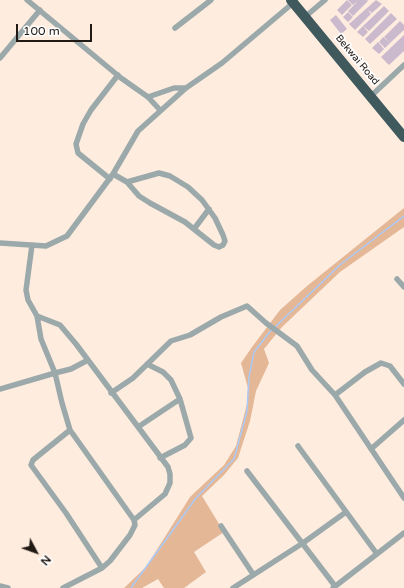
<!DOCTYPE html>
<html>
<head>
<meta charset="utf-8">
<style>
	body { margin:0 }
	#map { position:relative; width:404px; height:588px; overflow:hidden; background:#feecdf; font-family:"Varela Round",sans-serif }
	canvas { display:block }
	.north { position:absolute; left:16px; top:532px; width:40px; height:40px; -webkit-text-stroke:3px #fff; paint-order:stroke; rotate:131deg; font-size:11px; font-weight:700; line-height:16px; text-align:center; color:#211914 }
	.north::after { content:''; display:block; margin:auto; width:14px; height:18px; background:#211914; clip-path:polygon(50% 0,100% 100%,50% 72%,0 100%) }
	.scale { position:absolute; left:16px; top:24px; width:76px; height:18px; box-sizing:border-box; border:2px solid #211914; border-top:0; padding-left:5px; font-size:12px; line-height:14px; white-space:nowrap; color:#211914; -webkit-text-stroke:3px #fff; paint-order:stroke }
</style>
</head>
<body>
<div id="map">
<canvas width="404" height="588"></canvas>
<div class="north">N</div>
<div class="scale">100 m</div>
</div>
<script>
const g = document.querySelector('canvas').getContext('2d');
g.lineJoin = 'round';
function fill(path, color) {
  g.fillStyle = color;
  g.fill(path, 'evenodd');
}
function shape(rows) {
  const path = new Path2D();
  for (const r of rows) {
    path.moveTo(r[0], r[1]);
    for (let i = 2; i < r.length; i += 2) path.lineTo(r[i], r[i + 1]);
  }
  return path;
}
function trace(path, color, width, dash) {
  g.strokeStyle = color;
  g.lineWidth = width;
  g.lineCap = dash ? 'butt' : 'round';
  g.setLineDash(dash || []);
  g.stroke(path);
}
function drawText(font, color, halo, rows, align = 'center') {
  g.font = font + ' "Varela Round",sans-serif';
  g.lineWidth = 3.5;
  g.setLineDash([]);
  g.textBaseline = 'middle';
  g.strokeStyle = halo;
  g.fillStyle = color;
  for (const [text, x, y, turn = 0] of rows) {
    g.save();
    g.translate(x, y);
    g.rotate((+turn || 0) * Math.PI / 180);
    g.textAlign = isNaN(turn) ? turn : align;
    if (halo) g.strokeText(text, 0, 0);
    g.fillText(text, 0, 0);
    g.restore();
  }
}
const green = shape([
	[404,208,404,227,340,272,282,327,264,349,269,363,256,391,250,421,238,458,224,475,202,496,224,532,194,552,206,572,184,588,164,588,158,579,142,588,124,588,146,567,190,497,224,465,236,446,247,404,248,388,241,363,252,347,280,310,307,286]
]);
const stream = shape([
	[275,327,341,264,404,216],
	[131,588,196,498,234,459,247,411,249,377,254,352,272,329]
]);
const building = shape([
	[347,0,352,5,342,15,337,10],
	[348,0,367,0,368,1,353,16,348,11,358,1,353,5],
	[376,0,382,4,372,13,368,10,371,14,355,30,349,24],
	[384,6,389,11,369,31,363,26],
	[348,12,353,17,348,22,343,17],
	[391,13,397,19,370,44,365,39],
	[336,15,347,29,341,34,330,20],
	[400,21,404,25,404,30,390,43,384,37],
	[363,26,368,32,363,37,357,32],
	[404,35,404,51,389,65,381,57],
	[383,37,390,43,385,48,379,42],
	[378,42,384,49,379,54,372,48]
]);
const street = shape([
	[27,0,121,78,148,97,160,110],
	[306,16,325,0],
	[175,28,211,0],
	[0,58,40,10],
	[371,96,404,65],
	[148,97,174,88,186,88],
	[113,174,127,182,159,173,170,176,188,187,202,200,215,218,223,235,225,241,223,245,219,247,214,245,185,222,150,203,139,196,127,182],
	[110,179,78,153,76,144,83,124,91,110,118,75],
	[194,229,209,209],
	[0,243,46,246,67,236,113,174,138,131,186,88,222,63,293,3],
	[32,245,26,290,28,300,37,316,41,339,55,373,71,369,88,360,76,344,60,325,37,316],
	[397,279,404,287],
	[88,360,168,467,170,474,170,483,165,494,134,520],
	[147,364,163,372,171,380,180,399,191,438,185,445,160,458],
	[0,389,55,373,62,403,70,430,134,520,135,525,130,535,110,561,102,568,63,588],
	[111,393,133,378,171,341,190,335,221,317,247,306,266,323,297,346,312,370,335,395,404,498],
	[335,395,365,372,381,363,390,366,404,384],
	[138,427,180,399],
	[70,430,33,460,31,465,66,513,102,568],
	[298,446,377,554],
	[371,449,404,420],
	[247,471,335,586],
	[221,526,253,574],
	[0,586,8,588],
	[233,588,303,543,346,512],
	[333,588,404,533]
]);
const highway = shape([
	[291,0,404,137]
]);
const streetNames = [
	["Bekwai Road",357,60,50]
];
fill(green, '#e4b796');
trace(stream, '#abcaf7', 1.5);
fill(building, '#cbbacd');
trace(street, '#9ca9aa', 5.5);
trace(highway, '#3f595c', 10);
drawText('10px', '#211914', '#fff', streetNames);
</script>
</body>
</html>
